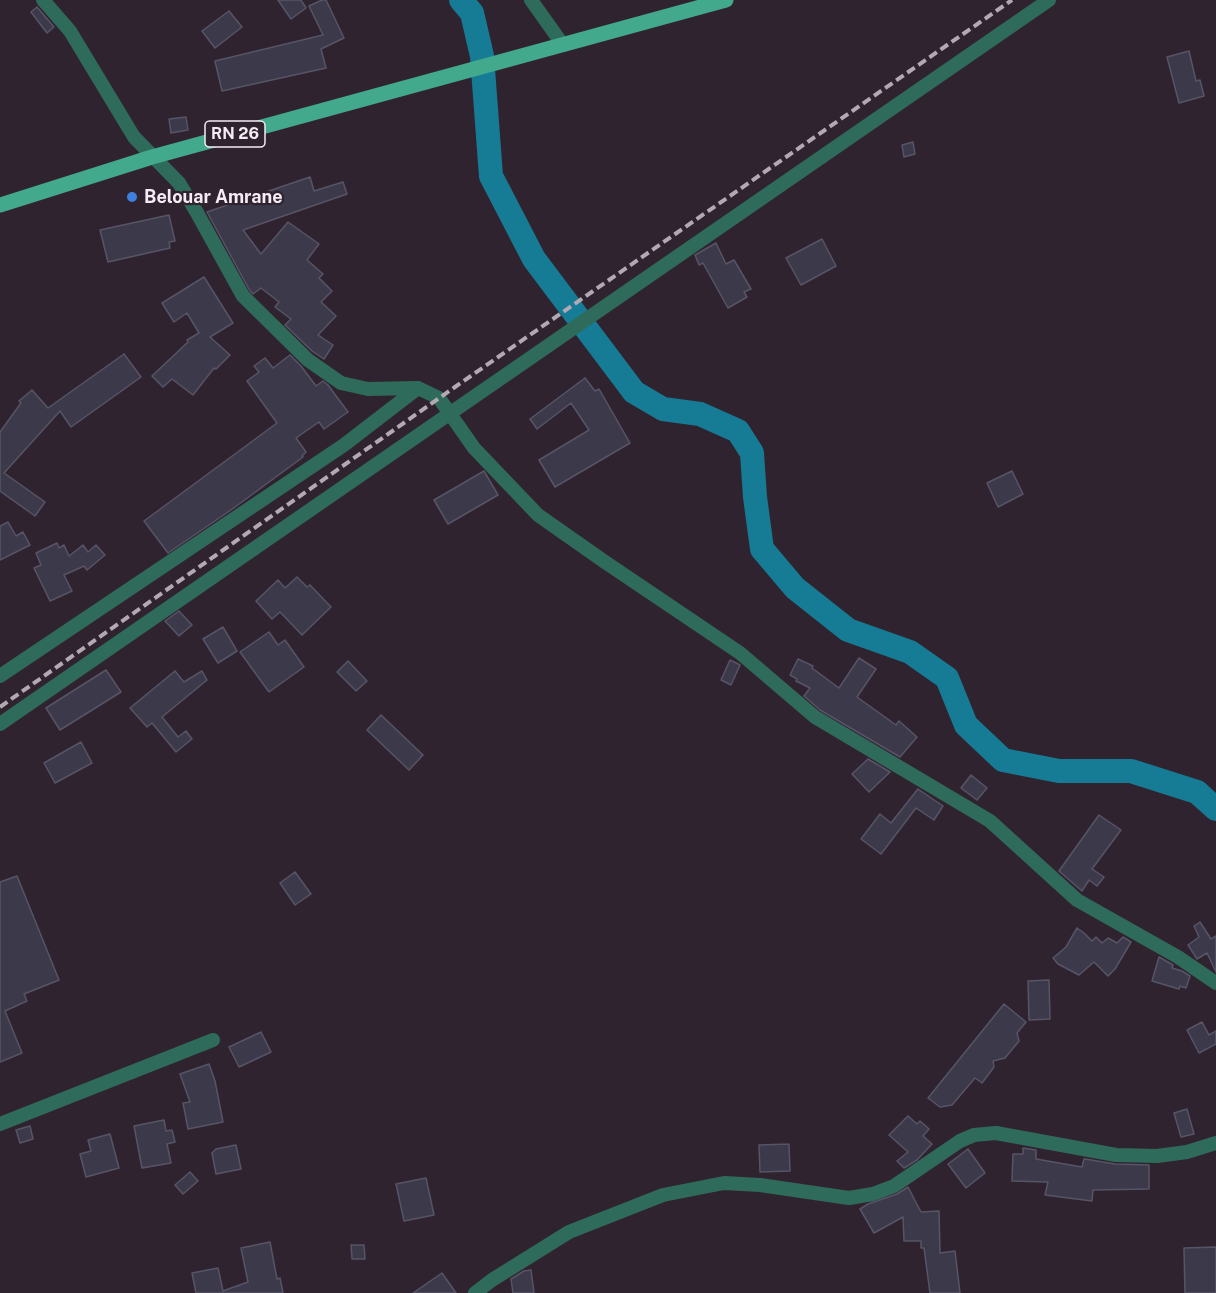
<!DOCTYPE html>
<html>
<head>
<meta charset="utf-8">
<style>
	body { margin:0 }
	canvas { display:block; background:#302330 }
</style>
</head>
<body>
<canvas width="1216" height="1293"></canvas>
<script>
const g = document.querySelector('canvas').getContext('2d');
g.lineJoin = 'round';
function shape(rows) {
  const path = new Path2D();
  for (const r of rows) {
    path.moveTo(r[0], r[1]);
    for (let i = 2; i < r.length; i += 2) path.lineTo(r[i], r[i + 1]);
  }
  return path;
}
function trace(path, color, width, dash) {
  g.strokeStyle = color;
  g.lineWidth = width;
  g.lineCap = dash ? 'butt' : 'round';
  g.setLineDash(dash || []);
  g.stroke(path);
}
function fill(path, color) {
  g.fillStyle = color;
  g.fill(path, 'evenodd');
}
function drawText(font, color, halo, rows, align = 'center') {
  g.font = font + ' "Public Sans",sans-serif';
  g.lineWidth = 4.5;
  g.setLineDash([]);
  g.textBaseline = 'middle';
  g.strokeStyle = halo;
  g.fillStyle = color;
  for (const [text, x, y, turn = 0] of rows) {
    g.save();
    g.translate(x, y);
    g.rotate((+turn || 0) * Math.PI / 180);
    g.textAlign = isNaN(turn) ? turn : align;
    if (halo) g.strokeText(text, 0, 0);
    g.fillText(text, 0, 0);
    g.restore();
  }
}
const river = shape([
	[461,0,472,13,482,56,491,176,534,259,634,392,663,409,700,414,738,431,752,453,755,497,762,549,795,588,848,630,910,652,947,678,966,725,1003,760,1059,771,1131,771,1197,792,1216,809]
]);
const building = shape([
	[278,0,301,0,306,8,291,19,278,0],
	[322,0,326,0,344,38,321,49,326,68,222,91,215,61,323,35,309,6,322,0],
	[37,7,54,27,47,33,31,12,37,7],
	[229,11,242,27,215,48,202,31,229,11],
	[1189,51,1196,81,1200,80,1204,96,1179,103,1167,57,1189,51],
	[186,117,188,130,171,133,169,119,186,117],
	[913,142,915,154,904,157,902,145,913,142],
	[310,177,314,191,343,182,347,194,243,230,261,254,288,222,319,244,307,260,323,274,319,278,332,291,321,302,336,316,318,335,333,345,324,359,312,351,285,325,291,319,275,307,279,302,261,288,253,294,250,291,207,212,310,177],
	[169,215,175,241,169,242,170,248,108,262,100,230,169,215],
	[822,239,836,266,801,285,786,258,822,239],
	[716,243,726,264,734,260,751,289,744,292,747,297,728,308,703,263,699,265,695,255,716,243],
	[204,277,233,323,210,337,230,355,216,369,214,368,193,395,172,379,163,387,152,376,188,342,187,340,199,333,187,313,174,322,162,303,204,277],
	[124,354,141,377,71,427,60,411,4,473,45,502,35,516,0,491,0,432,21,403,19,401,32,390,48,408,124,354],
	[290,355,301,366,316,386,323,381,328,385,348,412,324,429,319,422,296,438,306,452,302,456,303,457,231,510,168,553,144,521,277,423,247,381,259,372,254,366,265,358,273,368,290,355],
	[585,378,595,391,599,389,630,443,555,487,539,460,589,430,571,403,537,429,530,419,585,378],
	[484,471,498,495,448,524,434,500,484,471],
	[1012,471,1023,494,998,507,987,483,1012,471],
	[8,522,16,536,23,532,30,545,0,560,0,526,8,522],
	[57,543,59,548,64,545,69,556,83,545,88,552,96,545,105,555,87,570,84,566,64,575,72,591,50,601,34,568,41,565,36,553,57,543],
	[297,577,307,587,310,585,331,607,302,635,280,612,272,619,256,601,278,580,285,588,297,577],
	[179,611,192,625,179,636,165,621,179,611],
	[223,627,237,651,218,663,203,639,223,627],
	[269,632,278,645,285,640,304,667,269,692,240,652,269,632],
	[859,658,876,669,857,697,896,725,899,721,917,737,900,757,820,710,804,696,810,688,796,681,797,679,790,675,798,659,813,666,812,668,839,688,859,658],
	[730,660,740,665,731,685,721,680,730,660],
	[348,661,367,681,356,691,337,672,348,661],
	[106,670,121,692,60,730,46,708,106,670],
	[175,671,184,682,202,671,207,680,162,717,178,737,186,731,192,739,176,752,152,723,147,727,130,708,175,671],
	[381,715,423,755,409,770,367,730,381,715],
	[81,742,92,763,55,783,44,763,81,742],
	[868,759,890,772,869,792,852,774,868,759],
	[971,775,987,788,977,800,961,788,971,775],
	[918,789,943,806,934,820,916,808,881,854,861,839,880,814,891,823,918,789],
	[1099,815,1121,830,1092,869,1104,877,1097,886,1089,880,1082,891,1059,871,1099,815],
	[295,872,311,894,295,905,280,883,295,872],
	[17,876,59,980,24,994,27,1001,5,1011,22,1053,0,1062,0,882,17,876],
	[1200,922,1211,939,1216,936,1216,972,1207,953,1197,959,1188,945,1199,937,1194,926,1200,922],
	[1077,928,1084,933,1092,941,1096,937,1102,943,1108,938,1117,943,1123,937,1131,942,1115,969,1108,976,1094,962,1079,975,1058,964,1053,958,1066,947,1077,928],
	[1159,957,1173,965,1172,968,1182,971,1190,976,1186,988,1180,986,1179,989,1152,981,1159,957],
	[1049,980,1050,1019,1029,1020,1028,981,1049,980],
	[1004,1004,1026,1022,1017,1033,1019,1041,1005,1058,993,1061,994,1067,982,1083,975,1078,952,1105,940,1107,928,1098,1004,1004],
	[1202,1022,1209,1035,1216,1031,1216,1044,1199,1053,1187,1030,1202,1022],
	[261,1032,271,1052,239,1067,229,1047,261,1032],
	[209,1064,215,1081,223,1122,188,1129,183,1103,190,1102,180,1074,209,1064],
	[1187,1109,1194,1134,1181,1137,1174,1113,1187,1109],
	[908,1116,917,1124,920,1121,929,1129,923,1136,932,1144,917,1160,904,1168,897,1161,908,1152,889,1135,908,1116],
	[164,1120,166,1131,172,1130,175,1142,167,1144,171,1163,142,1168,134,1126,164,1120],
	[30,1126,33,1139,20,1143,16,1130,30,1126],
	[110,1134,119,1168,86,1177,80,1154,91,1151,88,1140,110,1134],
	[789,1144,790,1171,760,1172,759,1145,789,1144],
	[236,1145,241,1169,216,1174,212,1153,216,1149,236,1145],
	[1023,1148,1036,1150,1036,1159,1082,1167,1084,1159,1085,1159,1115,1164,1149,1165,1149,1189,1093,1190,1092,1201,1045,1195,1048,1182,1012,1181,1013,1154,1023,1154,1023,1148],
	[968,1149,985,1173,966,1188,948,1164,968,1149],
	[190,1172,198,1181,183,1194,175,1185,190,1172],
	[426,1178,434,1215,404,1221,396,1184,426,1178],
	[908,1187,921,1212,939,1211,940,1253,955,1251,960,1293,930,1293,924,1248,921,1248,921,1241,904,1241,903,1217,874,1233,860,1209,868,1204,897,1194,908,1187],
	[270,1242,277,1279,280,1278,283,1293,196,1293,192,1273,218,1268,223,1291,248,1282,241,1248,270,1242],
	[351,1245,364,1245,365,1259,352,1259,351,1245],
	[1216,1247,1216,1293,1185,1293,1184,1248,1216,1247],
	[531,1270,534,1293,513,1293,511,1279,524,1271,531,1270],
	[442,1273,456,1293,413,1293,442,1273]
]);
const minor = shape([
	[43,0,70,31,134,137,179,183,196,211,243,296,308,360,341,383,368,389,418,388,439,398,474,448,538,515,605,562,740,653,815,717,990,821,1077,900,1178,957,1216,983],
	[531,0,563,45],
	[0,676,344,445,418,388],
	[0,724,1049,0],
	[0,1124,213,1040],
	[475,1293,492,1280,569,1232,663,1195,724,1183,760,1185,849,1198,873,1194,894,1186,960,1141,974,1135,996,1133,1116,1155,1157,1156,1187,1152,1216,1143]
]);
const primary = shape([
	[0,205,152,157,726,0]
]);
const rail = shape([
	[0,707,455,387,1012,0]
]);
const markers = [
	[132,197,6,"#3f7fe0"]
];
const shields = [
	[235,134,60]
];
const shieldNames = [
	["RN 26",235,134]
];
const poiNames = [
	["Belouar Amrane",144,197]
];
trace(river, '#167c95', 24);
fill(building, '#3c3a4a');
trace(building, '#565466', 1.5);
trace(minor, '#2f6b5a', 14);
trace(primary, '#42a98d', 15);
trace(rail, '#b3a9b3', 4, [9, 4.5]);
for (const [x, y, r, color] of markers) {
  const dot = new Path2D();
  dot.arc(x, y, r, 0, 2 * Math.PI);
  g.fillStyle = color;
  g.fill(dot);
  trace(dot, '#302330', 2);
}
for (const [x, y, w] of shields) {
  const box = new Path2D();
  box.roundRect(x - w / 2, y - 13, w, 26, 4.5);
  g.fillStyle = '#302330';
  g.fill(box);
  trace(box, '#f4ebf4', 1.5);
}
drawText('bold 16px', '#f4ebf4', null, shieldNames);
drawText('bold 18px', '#f4ebf4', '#302330', poiNames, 'left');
</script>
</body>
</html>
